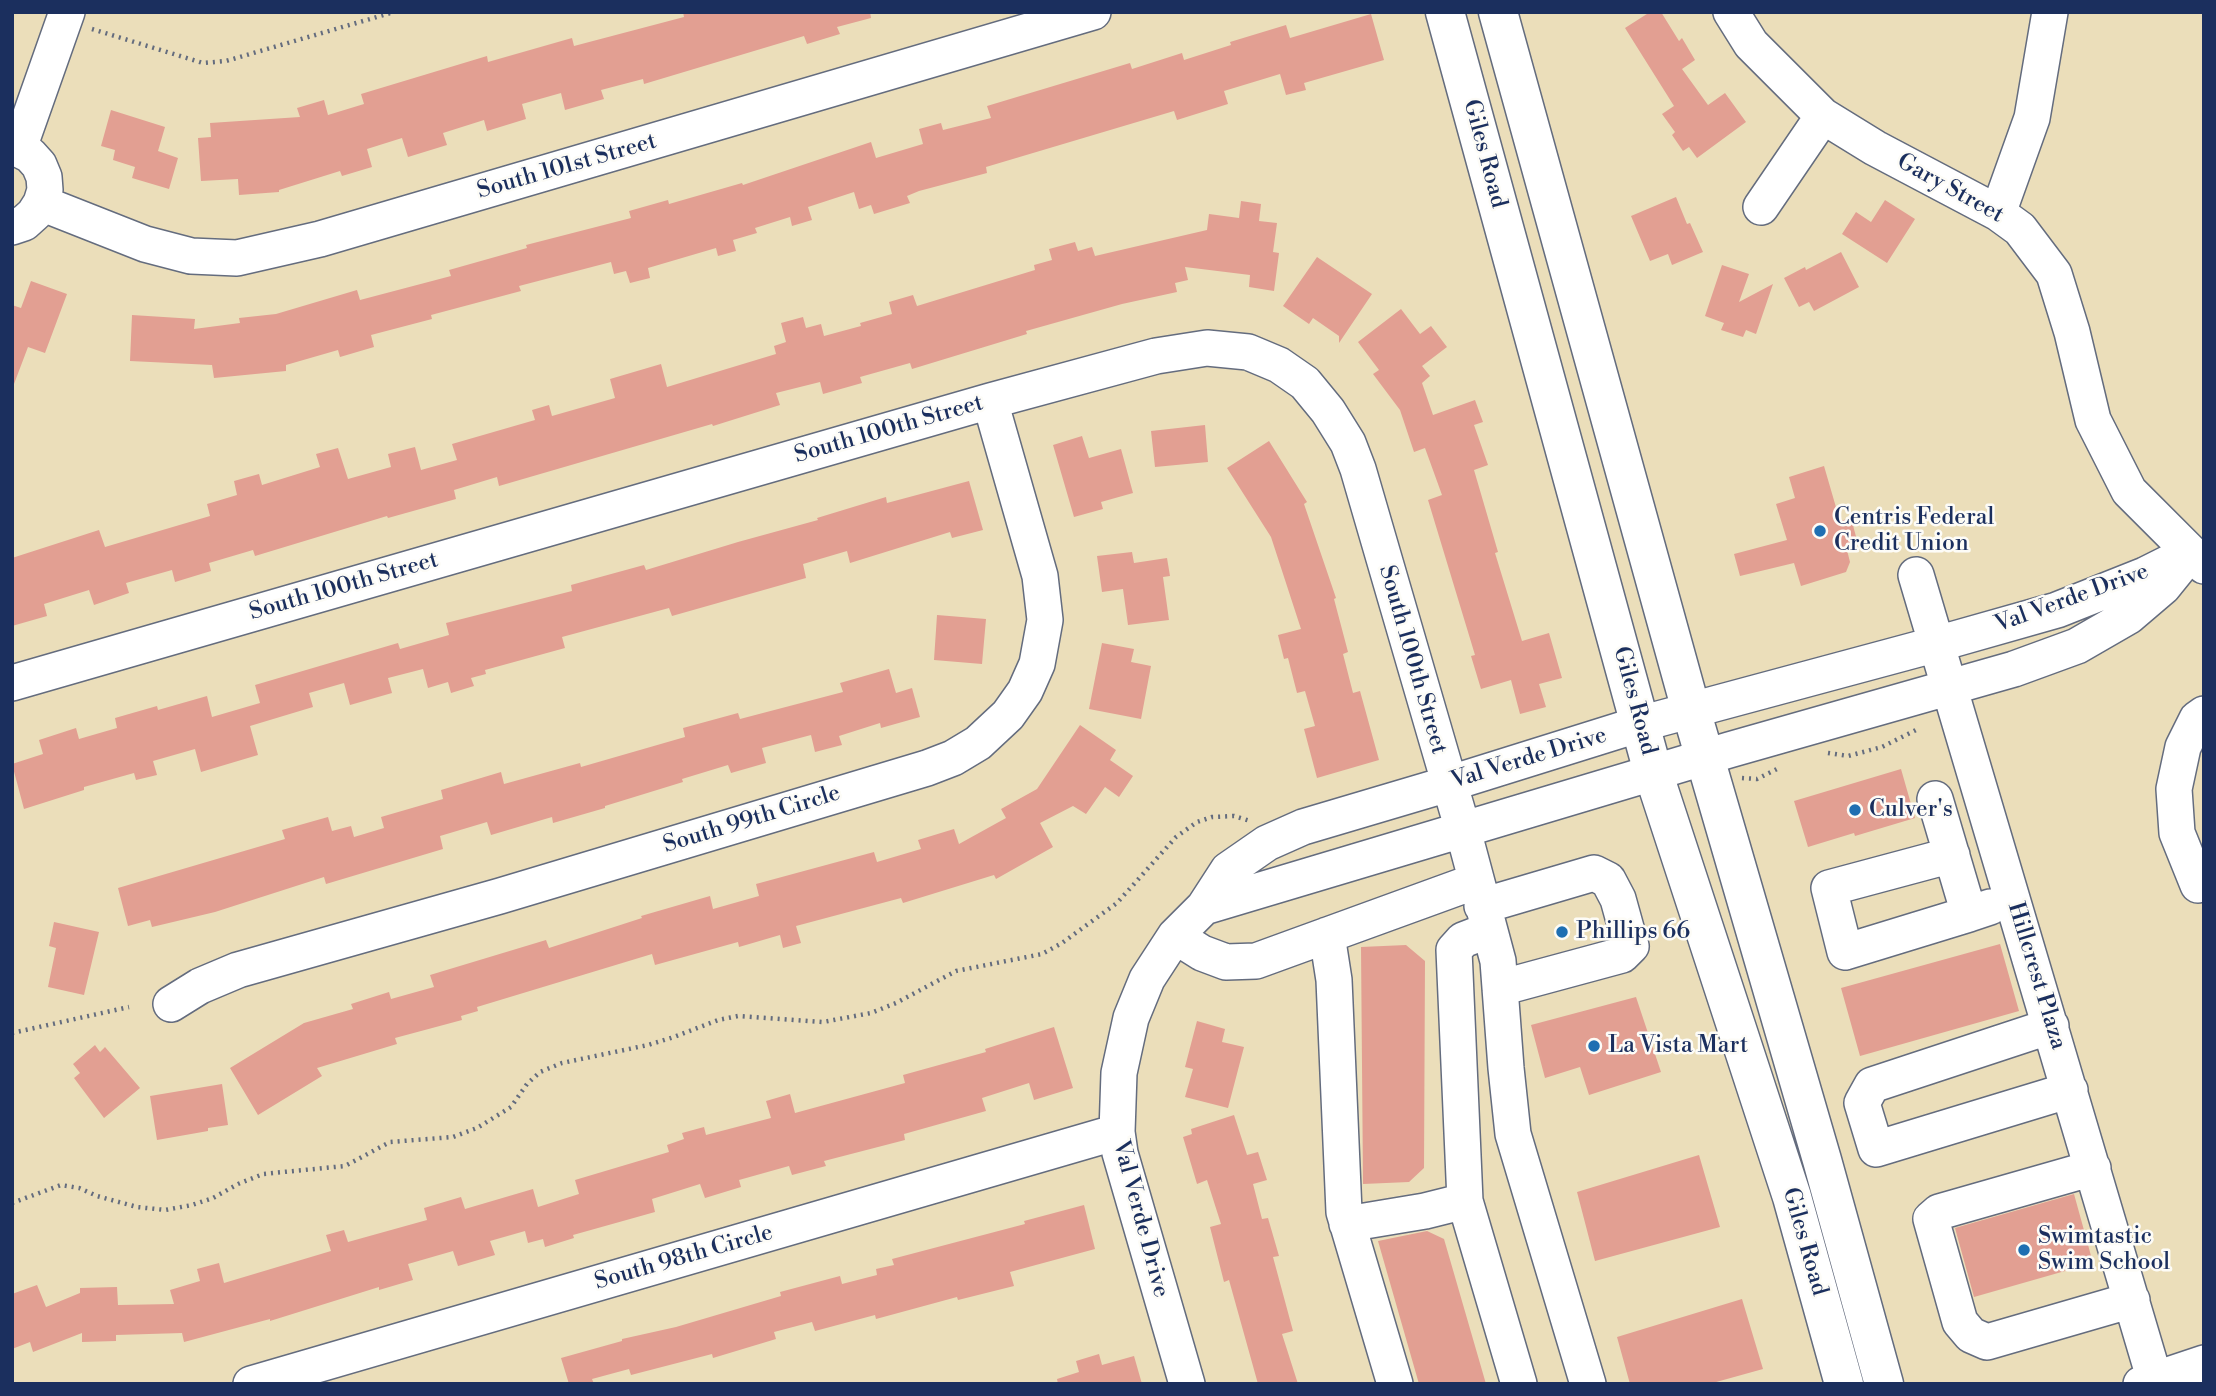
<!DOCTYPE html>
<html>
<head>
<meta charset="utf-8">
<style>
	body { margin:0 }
	#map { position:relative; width:2216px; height:1396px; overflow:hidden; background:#ebdeba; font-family:"Libre Bodoni",serif }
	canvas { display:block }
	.frame { position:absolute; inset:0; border:14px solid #1b2f5e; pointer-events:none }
</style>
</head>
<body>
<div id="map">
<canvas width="2216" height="1396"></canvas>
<div class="frame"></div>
</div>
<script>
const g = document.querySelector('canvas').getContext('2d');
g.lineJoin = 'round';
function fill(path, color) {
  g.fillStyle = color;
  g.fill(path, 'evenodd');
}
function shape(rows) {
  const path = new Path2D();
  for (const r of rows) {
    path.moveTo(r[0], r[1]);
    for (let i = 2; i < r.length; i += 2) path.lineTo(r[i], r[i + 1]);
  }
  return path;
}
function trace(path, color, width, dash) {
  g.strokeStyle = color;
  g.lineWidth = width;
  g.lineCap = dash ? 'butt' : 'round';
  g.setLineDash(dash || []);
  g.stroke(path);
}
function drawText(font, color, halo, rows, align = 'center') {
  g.font = font + ' "Libre Bodoni",serif';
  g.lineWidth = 5;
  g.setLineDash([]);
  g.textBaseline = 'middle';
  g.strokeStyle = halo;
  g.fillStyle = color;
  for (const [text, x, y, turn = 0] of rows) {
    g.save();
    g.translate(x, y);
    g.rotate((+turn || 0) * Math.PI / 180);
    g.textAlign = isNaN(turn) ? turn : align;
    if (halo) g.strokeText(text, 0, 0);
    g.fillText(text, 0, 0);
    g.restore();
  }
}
const building = shape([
	[683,12,870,12,871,18,837,27,840,34,807,44,804,36,644,84,643,79,601,90,604,99,565,110,561,93,522,104,526,119,487,131,484,120,443,133,447,145,408,157,402,138,367,149,372,167,342,176,340,171,279,190,279,192,239,195,238,179,201,181,198,138,211,137,210,123,300,117,297,108,324,100,328,115,364,104,361,94,487,56,488,62,572,38,574,46,684,17],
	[1650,12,1661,12,1679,41,1682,38,1695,60,1682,69,1708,105,1725,93,1746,122,1697,158,1689,147,1683,151,1672,135,1675,132,1662,114,1674,106,1625,28],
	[1371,14,1384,60,1304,83,1306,90,1286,95,1280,74,1224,91,1228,104,1177,120,1174,111,986,167,987,173,919,191,907,196,910,203,874,214,871,205,859,209,854,192,808,207,812,220,792,226,790,217,755,228,757,233,733,240,736,251,718,256,716,248,648,268,650,278,630,283,626,271,614,274,611,262,519,286,521,291,431,315,432,319,371,335,374,347,340,357,338,350,286,365,286,371,214,378,212,365,130,361,132,315,195,319,194,329,240,323,239,318,276,314,357,290,360,300,451,276,449,270,527,248,526,245,631,218,629,211,668,200,669,204,742,183,743,185,871,142,876,158,923,144,919,129,941,123,943,130,991,118,987,106,1130,63,1132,69,1182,53,1184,60,1231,45,1230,42,1286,25,1290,38],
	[111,110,165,127,158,151,178,158,169,189,132,178,135,167,113,160,115,150,101,146],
	[1676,197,1687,224,1690,223,1703,252,1672,265,1668,254,1650,261,1631,216],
	[1885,200,1915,219,1887,263,1842,234,1856,212,1871,222],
	[1241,201,1261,204,1259,221,1277,223,1273,252,1279,253,1274,291,1249,287,1250,275,1185,267,1188,280,1175,283,1177,292,1122,304,1026,331,1027,334,912,369,910,363,860,377,862,383,823,394,820,382,776,393,780,405,713,426,712,424,499,486,497,477,454,490,456,499,388,518,387,516,255,556,253,550,209,563,211,571,175,582,172,570,126,583,129,593,94,605,89,590,44,604,47,616,12,626,12,558,99,530,105,547,210,516,207,504,237,495,234,481,259,474,262,485,320,467,316,454,338,448,348,479,391,467,388,454,415,447,421,470,457,460,452,444,535,420,532,410,549,405,552,416,615,398,610,379,661,364,667,387,776,354,774,346,786,342,781,323,803,317,806,328,821,324,824,336,861,326,860,323,892,314,889,302,913,295,917,306,1035,270,1034,265,1052,260,1049,249,1075,242,1078,251,1092,247,1095,256,1207,230,1209,214,1239,218],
	[1841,252,1859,287,1814,311,1809,302,1799,307,1784,278,1805,267,1806,270],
	[1317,257,1372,294,1339,343,1339,336,1313,318,1309,324,1283,306],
	[1722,265,1749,274,1739,302,1773,284,1756,334,1746,330,1743,337,1721,330,1724,323,1705,316],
	[31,281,67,294,45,353,28,347,14,384,12,305,21,308],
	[1401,309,1420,334,1431,326,1447,347,1422,366,1430,376,1422,383,1433,415,1475,400,1483,422,1474,425,1488,465,1474,470,1498,552,1495,553,1522,641,1549,633,1562,678,1539,684,1546,707,1520,714,1511,680,1481,689,1471,656,1475,655,1428,500,1442,495,1425,448,1414,452,1400,410,1373,374,1379,370,1358,342],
	[1205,425,1208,462,1155,467,1151,431],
	[1082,436,1089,458,1121,449,1133,493,1101,502,1103,509,1074,517,1053,445],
	[1269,441,1307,502,1304,504,1336,598,1334,599,1348,652,1343,654,1353,693,1360,691,1379,760,1317,778,1304,729,1315,726,1305,691,1297,693,1288,658,1284,659,1278,635,1301,629,1271,537,1227,468],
	[1824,466,1840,521,1851,518,1858,544,1847,550,1850,562,1846,572,1801,586,1794,563,1740,576,1734,554,1787,540,1776,504,1795,498,1789,477],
	[969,481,983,530,952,538,950,532,850,563,847,551,803,564,806,578,672,616,669,608,562,637,565,648,485,670,486,674,471,678,474,686,451,693,448,682,428,688,423,669,388,678,392,693,350,705,344,683,309,693,313,707,250,726,258,755,201,772,195,749,153,761,157,775,136,780,134,773,84,787,84,790,24,809,12,764,43,754,39,740,76,728,79,739,117,728,115,718,157,706,158,710,207,696,212,717,260,703,255,685,398,643,400,649,449,635,446,623,572,591,571,585,644,565,646,570,738,542,818,520,817,518,886,497,887,503],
	[1132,552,1134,563,1167,558,1170,576,1163,577,1169,620,1128,625,1123,589,1102,592,1097,556],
	[937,615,986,619,982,664,934,660],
	[1102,643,1134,649,1131,662,1151,666,1141,719,1089,709],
	[889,669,896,693,912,688,920,717,881,728,880,723,839,736,842,745,815,752,811,735,762,748,766,763,731,773,728,765,682,779,683,782,605,806,605,808,553,823,552,817,491,835,487,822,440,836,443,849,326,884,324,877,215,912,152,927,150,920,128,926,118,888,285,839,282,830,328,817,332,831,351,826,354,837,384,828,381,817,443,799,441,790,501,772,504,784,580,763,581,767,685,737,683,728,738,713,740,719,843,692,840,683],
	[1080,725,1116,750,1110,760,1133,776,1119,797,1105,787,1086,814,1073,806,1040,823,1053,847,996,879,994,875,903,903,901,898,796,926,801,943,783,948,780,935,739,947,738,942,655,965,652,954,477,1007,478,1011,461,1016,462,1020,395,1038,397,1044,317,1068,322,1076,258,1115,230,1068,304,1023,353,1009,351,1004,389,992,391,999,434,987,430,975,546,940,549,948,642,918,641,916,710,896,713,909,759,896,756,884,874,852,877,862,921,849,918,840,954,829,959,844,1006,818,1001,809,1037,789],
	[1901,769,1915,818,1855,836,1854,833,1808,847,1794,801],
	[54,922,99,932,84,995,48,987,56,948,49,946],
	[2000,944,2019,1011,1860,1056,1841,988],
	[1406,945,1425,961,1424,1168,1409,1182,1363,1184,1361,947],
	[1636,997,1661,1072,1589,1095,1580,1067,1545,1078,1531,1025],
	[1197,1021,1225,1029,1222,1042,1244,1047,1228,1108,1185,1097,1193,1069,1185,1067],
	[1054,1027,1073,1088,1034,1100,1029,1083,982,1098,986,1111,904,1134,905,1140,824,1161,826,1166,792,1175,789,1166,739,1180,741,1187,705,1198,700,1184,652,1199,655,1212,573,1235,574,1238,545,1247,543,1239,528,1243,525,1231,490,1241,495,1255,458,1266,453,1251,408,1264,413,1280,379,1290,379,1287,270,1321,270,1319,184,1342,182,1333,116,1335,116,1341,82,1342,82,1333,33,1352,30,1342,12,1349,12,1294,37,1285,46,1307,80,1293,80,1288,117,1287,118,1305,174,1304,170,1290,200,1281,197,1269,219,1263,224,1283,331,1251,326,1235,344,1230,348,1242,427,1220,424,1208,461,1197,465,1209,533,1189,538,1207,579,1194,575,1180,669,1152,667,1145,684,1139,682,1133,704,1127,706,1135,771,1118,766,1101,790,1094,795,1113,905,1083,903,1075,986,1052,985,1049],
	[95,1045,100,1052,105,1047,140,1088,104,1118,74,1078,80,1073,73,1064],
	[222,1084,228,1125,208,1128,208,1131,157,1140,150,1096],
	[1234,1115,1247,1155,1258,1152,1267,1180,1253,1184,1262,1219,1268,1218,1279,1256,1273,1257,1293,1331,1282,1334,1298,1384,1258,1384,1229,1280,1224,1282,1210,1227,1221,1224,1207,1180,1197,1184,1183,1137,1192,1134,1191,1129],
	[1699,1155,1720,1227,1595,1261,1577,1192],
	[2074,1194,2093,1263,1974,1297,1955,1228],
	[1084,1205,1095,1249,1010,1272,1014,1286,958,1300,957,1297,876,1319,875,1315,815,1331,812,1322,774,1332,776,1339,713,1358,712,1354,631,1375,629,1369,592,1379,594,1384,569,1384,561,1358,622,1341,622,1339,676,1327,781,1296,780,1292,840,1276,842,1284,877,1275,876,1269,894,1265,892,1259,1025,1224,1024,1221],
	[1427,1231,1444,1239,1486,1384,1419,1384,1378,1241],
	[1742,1299,1763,1369,1709,1384,1630,1384,1617,1337],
	[1099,1354,1102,1365,1134,1356,1142,1384,1058,1384,1057,1379,1079,1372,1076,1361]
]);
const path = shape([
	[92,29,203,63,226,61,394,12],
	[1828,753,1848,756,1882,747,1918,729],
	[1742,778,1757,779,1779,768],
	[12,1033,129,1007],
	[12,1203,61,1185,79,1188,97,1196,137,1207,165,1210,192,1205,213,1198,238,1184,263,1174,345,1166,390,1142,453,1137,477,1128,511,1107,527,1084,540,1072,562,1063,648,1045,674,1037,718,1020,738,1016,823,1022,871,1013,896,1003,956,971,1042,954,1062,943,1117,903,1176,837,1197,822,1212,817,1234,816,1250,821]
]);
const minor = shape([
	[1731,12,1751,44,1823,116,1875,148,1998,213,2020,229,2054,274,2072,332,2093,420,2129,491,2204,566],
	[12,146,30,155,39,165,44,177,45,190,41,203,34,214,24,223,12,227],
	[19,148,67,12],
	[41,203,145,244,191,256,237,258,320,239,1093,12],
	[1761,207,1823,116],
	[1998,213,2032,118,2050,12],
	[1916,575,2156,1384],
	[12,683,990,401,1156,356,1207,348,1248,352,1279,365,1305,383,1328,411,1348,443,1358,469,1463,830,1498,961,1506,1068,1513,1134,1588,1384],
	[2204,714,2197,719,2183,747,2174,789,2177,833,2198,885,2204,883],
	[1935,799,1969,914,1990,907],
	[1952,855,1829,888,1845,952,1969,914],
	[1482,906,1594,873,1608,880,1618,899,1631,946,1622,955,1500,988],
	[1204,907,1729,750,2014,669,2077,646,2129,616,2163,587,2180,566],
	[1489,930,1463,940,1454,950,1465,1201,1519,1384],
	[1327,935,1334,980,1344,1212,1395,1384],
	[1175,936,1202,953,1226,962,1256,961,1476,881],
	[171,1004,200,986,238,970,500,896,927,768,953,758,978,743,1008,715,1025,691,1037,664,1045,620,1040,576,990,401],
	[2051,1026,1872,1085,1862,1103,1876,1149,2070,1090],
	[2093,1168,1939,1212,1931,1219,1960,1322,1971,1335,1987,1342,2132,1300],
	[1347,1224,1425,1211,1465,1201],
	[251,1384,1117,1132],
	[1187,1384,1120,1153,1117,1132,1119,1073,1131,1018,1147,979,1175,936,1204,907,1228,870,1267,843,1303,827,1448,784,1640,724,1937,644,2057,610,2145,575,2189,553],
	[2141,1384,2204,1363]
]);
const major = shape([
	[1445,12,1653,772,1792,1197,1844,1384],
	[1498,12,1691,710,1822,1160,1884,1384]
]);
const markers = [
	[1820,531,7,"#1f6fb2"],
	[1855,810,7,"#1f6fb2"],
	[1562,932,7,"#1f6fb2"],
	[1594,1046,7,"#1f6fb2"],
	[2024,1250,7,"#1f6fb2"]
];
const streetNames = [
	["Giles Road",1484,154,75],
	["South 101st Street",567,167,-16],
	["Gary Street",1950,189,29],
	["South 100th Street",889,430,-16],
	["South 100th Street",344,587,-16],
	["Val Verde Drive",2072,599,-20],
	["South 100th Street",1412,660,74],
	["Giles Road",1634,701,75],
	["Val Verde Drive",1529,759,-17],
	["South 99th Circle",752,820,-17],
	["Hillcrest Plaza",2036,976,73],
	["Val Verde Drive",1140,1219,75],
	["Giles Road",1804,1242,74],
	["South 98th Circle",684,1258,-16]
];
const poiNames = [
	["Centris Federal",1834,518],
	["Credit Union",1834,544],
	["Culver's",1869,810],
	["Phillips 66",1576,932],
	["La Vista Mart",1608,1046],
	["Swimtastic",2038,1237],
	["Swim School",2038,1263]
];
fill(building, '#e29f92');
trace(minor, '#646c7e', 38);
trace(major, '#646c7e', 41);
trace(path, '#646c7e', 4.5, [2, 5]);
trace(minor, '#fff', 35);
trace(major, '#fff', 38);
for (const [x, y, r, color] of markers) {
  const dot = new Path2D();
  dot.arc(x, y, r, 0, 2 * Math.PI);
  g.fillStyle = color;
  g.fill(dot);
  trace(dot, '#fdfcf7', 2.5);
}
drawText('23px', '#1b2f5e', '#fdfcf7', streetNames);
drawText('23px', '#1b2f5e', '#fdfcf7', poiNames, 'left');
</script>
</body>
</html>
